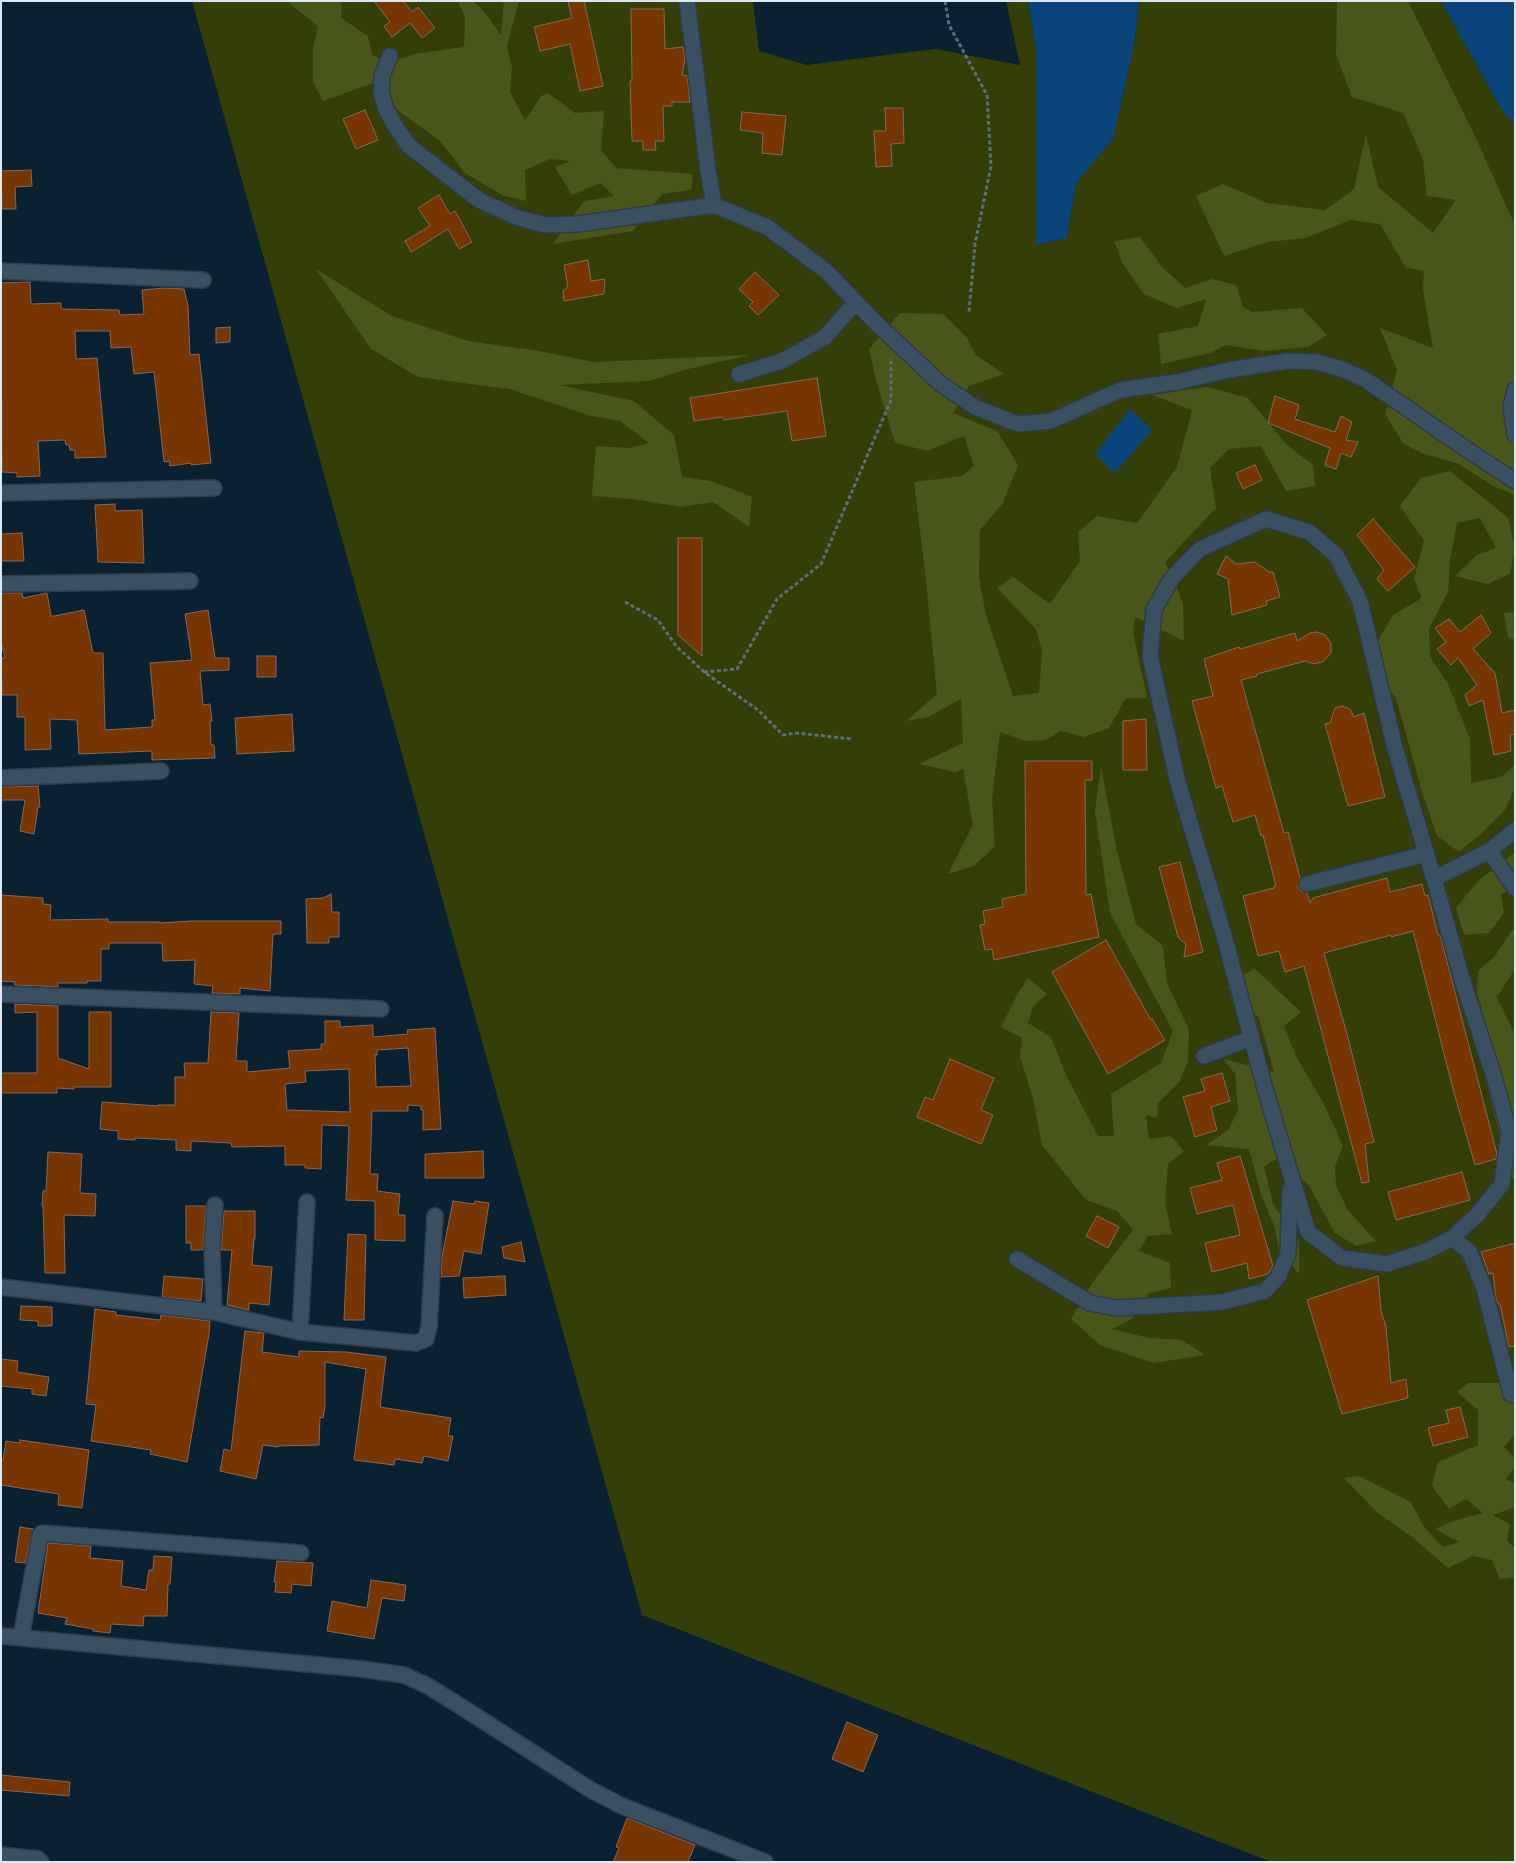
<!DOCTYPE html>
<html>
<head>
<meta charset="utf-8">
<style>
	body { margin:0 }
	#map { position:relative; width:1516px; height:1863px; overflow:hidden; background:#092130; font-family:Commissioner,sans-serif }
	canvas { display:block }
	.frame { position:absolute; inset:0; border:2px solid #dceaf5; pointer-events:none }
</style>
</head>
<body>
<div id="map">
<canvas width="1516" height="1863"></canvas>
<div class="frame"></div>
</div>
<script>
const g = document.querySelector('canvas').getContext('2d');
g.lineJoin = 'round';
function fill(path, color) {
  g.fillStyle = color;
  g.fill(path, 'evenodd');
}
function shape(rows) {
  const path = new Path2D();
  for (const r of rows) {
    path.moveTo(r[0], r[1]);
    for (let i = 2; i < r.length; i += 2) path.lineTo(r[i], r[i + 1]);
  }
  return path;
}
function trace(path, color, width, dash) {
  g.strokeStyle = color;
  g.lineWidth = width;
  g.lineCap = dash ? 'butt' : 'round';
  g.setLineDash(dash || []);
  g.stroke(path);
}
const green = shape([
	[192,1,753,1,759,51,807,65,935,49,1020,65,1006,1,1028,1,1036,49,1037,245,1067,238,1076,183,1113,139,1135,40,1139,1,1441,1,1500,107,1515,125,1515,1862,1271,1862,642,1615]
]);
const forest = shape([
	[287,1,342,1,341,18,368,36,372,55,389,63,414,54,464,47,465,18,458,1,473,1,483,10,501,35,504,1,519,1,507,46,512,68,510,92,525,121,541,96,548,93,575,113,604,111,601,150,616,168,693,174,691,190,662,194,633,231,553,244,584,201,614,196,601,183,572,195,555,167,570,161,550,159,525,170,526,201,504,196,465,173,440,141,392,106,376,82,323,101,313,82,313,49,318,26],
	[1337,1,1408,1,1474,134,1515,225,1515,495,1493,486,1459,464,1421,453,1403,443,1385,414,1397,370,1380,328,1433,348,1423,290,1424,271,1406,268,1380,224,1351,220,1305,238,1268,242,1224,256,1196,196,1223,184,1267,203,1325,210,1354,189,1366,134,1378,187,1433,233,1456,200,1427,196,1423,160,1403,113,1352,97,1336,54],
	[1140,237,1162,267,1185,288,1212,279,1236,285,1243,307,1252,312,1302,308,1327,335,1308,347,1264,351,1226,345,1210,353,1161,364,1158,334,1198,326,1206,299,1177,308,1144,294,1123,264,1114,241],
	[316,269,392,316,468,341,539,351,594,362,750,355,688,369,649,381,559,385,634,401,674,435,682,477,711,481,752,497,749,527,713,502,681,507,632,499,592,496,596,446,630,448,649,443,620,421,591,416,509,389,418,377,371,349],
	[900,313,943,314,967,338,976,355,1004,374,969,386,953,413,997,431,1018,465,1003,503,980,530,979,578,986,615,1013,696,1039,693,1042,651,1036,629,997,588,1013,577,1050,604,1080,561,1078,532,1097,516,1137,523,1177,467,1192,410,1152,395,1207,387,1248,398,1286,444,1313,465,1315,486,1286,491,1261,446,1229,449,1210,468,1216,508,1165,562,1183,603,1184,641,1135,617,1133,632,1147,698,1126,698,1109,728,1084,737,1061,731,1046,740,1026,741,1000,732,992,800,995,846,974,866,948,874,973,825,963,769,955,772,919,764,963,743,961,699,928,717,906,721,937,694,925,571,914,482,962,476,974,466,964,436,928,451,895,443,876,380,869,349],
	[1450,471,1508,518,1515,548,1510,574,1488,584,1455,576,1477,555,1496,548,1480,518,1457,523,1450,560,1448,592,1429,629,1430,657,1448,684,1470,739,1471,783,1501,777,1515,765,1515,788,1505,810,1482,833,1459,852,1437,836,1422,792,1396,698,1366,662,1393,615,1422,598,1414,579,1424,541,1400,506,1421,478],
	[1515,612,1515,640,1508,637,1504,613],
	[1101,766,1116,847,1136,924,1163,946,1167,983,1189,1030,1188,1062,1180,1081,1158,1103,1157,1118,1146,1115,1149,1139,1171,1136,1184,1151,1168,1164,1165,1203,1172,1234,1148,1236,1139,1251,1170,1263,1171,1288,1149,1293,1132,1319,1112,1329,1149,1338,1182,1340,1205,1355,1153,1363,1100,1345,1071,1319,1092,1283,1133,1230,1117,1211,1086,1200,1042,1145,1033,1098,1020,1056,1022,1038,1001,1027,1017,995,1028,978,1047,994,1033,1006,1028,1023,1051,1037,1067,1077,1098,1136,1114,1136,1111,1094,1161,1063,1173,1031,1110,913,1095,811],
	[1515,852,1515,887,1501,894,1504,913,1489,933,1464,935,1456,908,1477,882],
	[1515,929,1515,969,1497,997,1515,1035,1515,1179,1494,1176,1500,1136,1476,1044,1485,1022,1477,992,1478,971,1495,956,1512,930],
	[1254,968,1301,1012,1284,1026,1296,1056,1325,1106,1343,1146,1335,1167,1336,1185,1347,1209,1376,1241,1356,1246,1335,1233,1308,1184,1276,1159,1264,1167,1273,1204,1299,1242,1299,1274,1279,1251,1275,1228,1260,1191,1249,1149,1206,1145,1228,1130,1238,1111,1235,1074,1224,1059,1274,1072,1259,1018,1227,988],
	[1468,1383,1515,1383,1515,1434,1504,1447,1515,1459,1515,1467,1506,1479,1515,1484,1515,1507,1493,1515,1510,1524,1507,1541,1515,1548,1515,1577,1500,1579,1492,1560,1473,1556,1448,1568,1412,1537,1378,1513,1344,1478,1359,1476,1411,1502,1424,1527,1443,1547,1459,1542,1435,1529,1453,1521,1483,1513,1466,1499,1449,1509,1432,1486,1438,1462,1478,1445,1478,1410,1457,1392]
]);
const water = shape([
	[1028,1,1139,1,1135,40,1113,139,1076,183,1067,238,1036,245,1036,49],
	[1441,1,1515,1,1515,125,1500,107],
	[1130,409,1152,430,1115,473,1095,454]
]);
const building = shape([
	[374,1,403,1,412,12,418,7,435,28,422,38,410,23,392,37,384,26,390,22,374,1],
	[568,1,584,1,603,86,580,91,570,44,540,51,534,27,572,18,568,1],
	[631,9,664,9,665,49,683,47,685,59,682,75,687,76,690,102,672,102,672,106,663,106,664,141,655,141,656,150,643,150,643,141,632,141,630,81,632,81,631,9],
	[885,108,903,108,904,143,891,144,892,166,876,167,874,131,886,131,885,108],
	[365,110,378,140,356,149,343,119,365,110],
	[742,112,786,116,782,155,762,153,763,133,740,130,742,112],
	[31,170,32,186,15,187,16,209,2,209,1,171,31,170],
	[439,195,450,214,455,211,472,242,459,249,448,229,411,252,405,241,430,226,418,208,439,195],
	[588,260,591,281,605,279,604,294,564,301,563,291,568,287,564,265,588,260],
	[755,272,779,295,758,315,749,306,753,302,739,289,755,272],
	[30,282,31,304,61,303,61,309,119,310,120,315,144,314,142,290,164,288,184,289,188,306,190,355,199,354,211,463,191,465,191,463,170,466,169,461,164,462,154,372,134,374,131,347,111,348,110,331,75,331,76,359,97,358,106,457,75,458,75,450,70,450,69,445,66,445,65,440,38,441,40,476,17,477,17,473,2,472,1,283,30,282],
	[230,327,230,342,216,343,216,328,230,327],
	[817,378,826,436,792,441,787,411,724,420,722,417,694,421,690,398,817,378],
	[1275,396,1299,405,1295,419,1335,432,1341,416,1352,422,1346,440,1358,442,1351,457,1341,453,1336,469,1325,465,1330,448,1268,423,1275,396],
	[1255,465,1262,480,1243,489,1236,473,1255,465],
	[115,504,115,511,142,510,144,563,98,562,95,505,115,504],
	[1373,519,1415,567,1388,591,1377,579,1384,570,1357,535,1373,519],
	[22,533,24,561,1,561,1,534,22,533],
	[678,538,702,538,702,656,678,635,678,538],
	[1226,556,1236,564,1255,562,1269,572,1273,572,1280,597,1266,601,1267,605,1232,615,1228,579,1217,574,1226,556],
	[1,593,22,593,23,598,47,593,51,616,54,616,84,610,93,653,103,653,105,730,152,727,152,720,155,720,150,663,192,660,185,614,208,610,215,658,229,658,229,670,200,671,203,705,210,704,212,721,210,721,211,745,214,745,215,758,152,760,152,751,79,754,77,720,50,719,51,749,25,750,25,717,17,717,17,695,2,695,1,658,5,658,1,642,1,593],
	[1481,615,1491,633,1473,649,1495,673,1502,713,1515,710,1515,734,1510,735,1511,751,1494,755,1483,700,1469,706,1465,695,1477,685,1458,658,1451,665,1437,649,1446,642,1435,628,1449,619,1460,632,1481,615],
	[1316,632,1325,635,1331,643,1331,653,1324,661,1315,664,1305,661,1257,674,1257,676,1241,680,1284,833,1288,832,1300,878,1298,887,1301,891,1307,893,1310,903,1313,898,1387,878,1390,892,1422,884,1425,896,1428,895,1438,935,1440,935,1443,946,1497,1154,1496,1159,1475,1165,1453,1089,1413,931,1391,937,1391,935,1324,953,1347,1034,1374,1142,1365,1144,1369,1182,1362,1183,1304,966,1285,972,1279,951,1258,956,1243,896,1274,888,1274,886,1276,886,1263,835,1261,836,1255,815,1233,822,1222,786,1216,788,1192,701,1213,696,1204,659,1239,647,1240,649,1295,633,1297,641,1310,633,1316,632],
	[257,656,276,656,276,677,257,677,257,656],
	[1342,706,1350,709,1354,717,1364,713,1385,797,1348,806,1325,724,1330,723,1335,708,1342,706],
	[292,714,294,751,237,754,235,718,292,714],
	[1146,719,1147,770,1123,770,1123,721,1146,719],
	[1025,761,1092,761,1092,780,1085,780,1086,895,1091,894,1099,937,994,960,992,949,985,950,980,925,985,924,983,911,1003,907,1002,899,1026,894,1025,761],
	[38,786,40,807,38,807,34,834,20,831,25,800,1,800,1,787,38,786],
	[1180,862,1203,952,1184,957,1186,945,1178,937,1159,867,1180,862],
	[331,894,332,912,339,912,339,937,329,937,329,943,307,943,306,899,323,898,331,894],
	[1,895,43,898,43,904,51,905,50,920,108,919,108,922,160,922,160,923,191,921,281,921,281,934,273,934,270,991,240,988,240,994,212,993,213,986,194,984,195,960,163,961,162,943,109,943,109,949,101,949,101,981,87,981,87,983,58,983,58,987,15,985,15,982,1,981,1,895],
	[1106,940,1151,1020,1152,1019,1165,1040,1108,1074,1052,972,1106,940],
	[15,1004,58,1006,58,1058,89,1069,89,1012,111,1012,111,1087,74,1087,74,1089,57,1088,57,1093,1,1093,1,1073,37,1073,37,1012,15,1013,15,1004],
	[211,1012,239,1013,236,1061,247,1061,247,1072,290,1068,288,1051,321,1049,321,1044,325,1044,325,1021,340,1021,340,1027,373,1025,373,1037,408,1034,407,1030,435,1028,441,1129,423,1130,423,1110,421,1110,421,1106,408,1105,408,1111,372,1111,370,1174,378,1174,377,1191,400,1194,398,1215,405,1215,405,1241,375,1240,375,1201,346,1200,349,1126,322,1125,321,1169,305,1168,305,1165,285,1165,285,1146,232,1147,231,1143,191,1141,191,1151,176,1150,176,1140,135,1138,135,1140,118,1139,118,1131,100,1129,102,1102,158,1106,158,1105,175,1105,175,1077,185,1077,184,1063,208,1063,211,1012],
	[408,1048,411,1086,376,1087,375,1055,377,1055,377,1050,408,1048],
	[349,1069,350,1112,287,1110,285,1084,306,1082,305,1071,349,1069],
	[950,1059,994,1078,981,1110,993,1115,981,1144,917,1117,925,1097,933,1100,950,1059],
	[1222,1073,1230,1101,1211,1107,1217,1130,1195,1137,1183,1097,1205,1091,1201,1079,1222,1073],
	[483,1151,484,1178,425,1178,425,1154,483,1151],
	[48,1152,82,1154,80,1193,96,1194,95,1216,64,1215,65,1273,45,1273,43,1206,42,1206,43,1191,46,1191,48,1152],
	[1240,1156,1273,1266,1268,1274,1249,1279,1247,1263,1212,1272,1205,1243,1240,1235,1233,1205,1197,1214,1190,1188,1222,1180,1217,1163,1240,1156],
	[1462,1172,1470,1200,1396,1220,1388,1192,1462,1172],
	[453,1201,474,1204,475,1201,489,1203,481,1254,464,1251,459,1276,441,1277,442,1256,453,1201],
	[186,1206,206,1206,203,1250,191,1250,191,1243,186,1243,186,1206],
	[224,1211,255,1211,255,1239,254,1239,252,1265,272,1267,269,1305,249,1303,249,1310,227,1305,232,1250,221,1250,224,1211],
	[1097,1216,1119,1227,1108,1248,1086,1236,1097,1216],
	[348,1234,366,1235,364,1320,344,1320,348,1234],
	[521,1242,525,1262,504,1258,502,1247,521,1242],
	[1515,1243,1515,1346,1509,1347,1500,1304,1498,1304,1496,1299,1493,1273,1489,1274,1481,1252,1515,1243],
	[164,1276,203,1279,201,1301,162,1297,164,1276],
	[505,1276,506,1295,464,1298,463,1278,505,1276],
	[1378,1276,1381,1311,1386,1327,1391,1383,1406,1379,1408,1398,1342,1414,1307,1300,1378,1276],
	[21,1306,52,1307,52,1326,38,1326,38,1321,20,1320,21,1306],
	[95,1309,116,1312,116,1315,160,1320,161,1315,210,1321,209,1334,187,1462,150,1454,151,1450,91,1441,96,1405,86,1404,95,1309],
	[245,1331,264,1333,262,1352,299,1357,299,1351,346,1352,386,1357,380,1407,451,1418,448,1436,453,1436,448,1461,424,1456,422,1463,395,1459,394,1465,354,1460,366,1369,325,1362,325,1406,323,1418,320,1417,319,1445,278,1446,278,1447,263,1445,256,1479,220,1471,224,1449,231,1451,245,1331],
	[1,1359,18,1361,17,1372,49,1377,46,1396,32,1394,32,1389,1,1386,1,1359],
	[1460,1407,1468,1437,1433,1446,1428,1428,1449,1423,1446,1410,1460,1407],
	[20,1440,89,1450,82,1508,58,1505,59,1494,1,1485,1,1459,3,1460,6,1441,20,1443,20,1440],
	[20,1527,33,1529,25,1563,15,1562,20,1527],
	[48,1543,91,1546,90,1558,123,1561,121,1586,146,1590,149,1570,153,1570,154,1556,172,1557,170,1584,168,1584,167,1616,144,1616,143,1626,111,1624,110,1633,93,1631,93,1629,65,1624,67,1618,38,1613,48,1543],
	[277,1561,313,1563,311,1586,292,1584,291,1593,275,1592,276,1582,274,1582,277,1561],
	[371,1580,406,1585,404,1601,382,1598,374,1639,327,1631,332,1601,367,1608,371,1580],
	[847,1722,878,1735,863,1772,832,1759,847,1722],
	[1,1775,70,1782,69,1796,1,1790,1,1775],
	[627,1818,695,1845,688,1862,613,1862,619,1848,616,1847,627,1818]
]);
const path = shape([
	[945,1,949,25,987,95,991,166,975,244,969,312],
	[625,602,658,620,676,646,704,672,758,710,783,735,797,733,852,739],
	[704,672,737,669,777,599,821,564,891,400,891,358]
]);
const minor = shape([
	[687,1,708,170,714,205],
	[390,56,382,76,381,92,386,109,395,126,409,146,479,200,516,217,545,225,578,224,714,205,767,227,826,271,875,322,942,385,975,407,1018,424,1051,421,1120,390,1177,382,1229,370,1287,361,1317,362,1342,369,1366,380,1475,455,1515,481],
	[1,271,203,280],
	[739,374,782,361,825,337,856,302],
	[1515,390,1511,407,1515,435],
	[1,493,214,488],
	[1,584,190,581],
	[1,778,161,771],
	[1489,851,1515,888],
	[1434,879,1462,979,1494,1077,1509,1131,1502,1184,1477,1215,1452,1238,1427,1251,1387,1264,1342,1258,1308,1232,1266,1092,1223,932,1178,783,1150,656,1154,609,1172,578,1200,549,1266,519,1309,532,1336,555,1360,601,1395,748,1434,879,1489,851,1515,830],
	[1307,884,1426,854],
	[1,994,381,1009],
	[1204,1056,1251,1038],
	[1452,1238,1469,1251,1484,1288,1511,1394,1515,1395],
	[1017,1259,1090,1303,1116,1308,1223,1302,1265,1291,1278,1277,1288,1254,1290,1190],
	[1,1287,214,1312,300,1332,416,1343,426,1339,429,1327,435,1216],
	[214,1312,212,1250,215,1205],
	[300,1332,307,1202],
	[1,1636,362,1669,404,1675,428,1686,468,1711,591,1790,622,1806,765,1862],
	[21,1637,40,1535,42,1533,301,1553],
	[1,1855,38,1859,41,1862]
]);
fill(green, '#333f07');
fill(forest, '#48561a');
fill(water, '#0a447a');
fill(building, '#773502');
trace(building, '#846859', 1);
trace(minor, '#303b49', 18);
trace(path, '#5a6e7c', 3, [4, 2.5]);
trace(minor, '#385062', 15);
</script>
</body>
</html>
